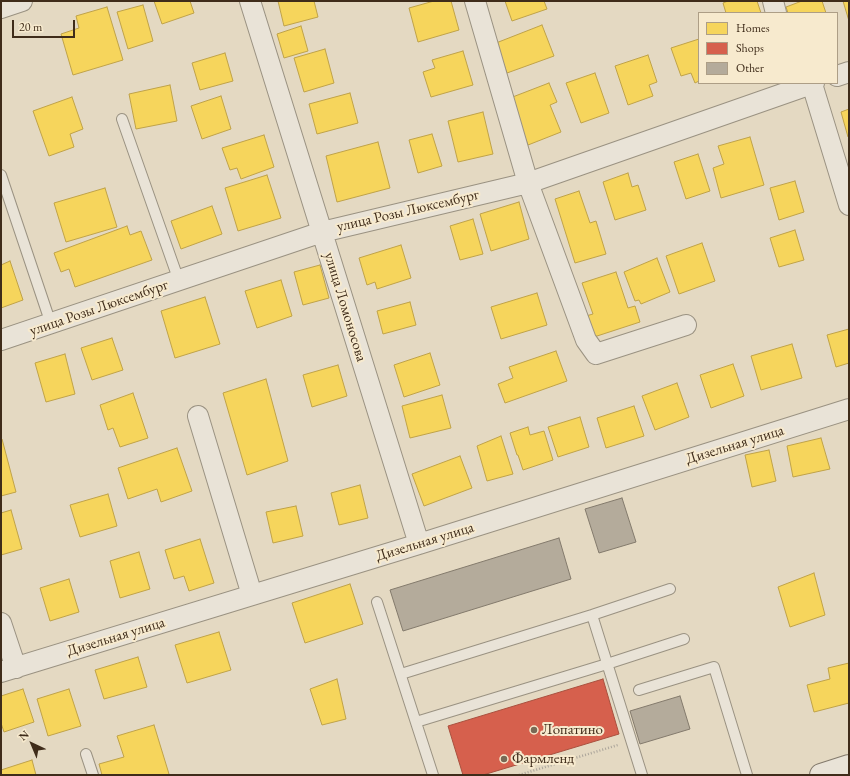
<!DOCTYPE html>
<html>
<head>
<meta charset="utf-8">
<style>
	body { margin:0 }
	#map { position:relative; width:850px; height:776px; overflow:hidden; background:#e4d9c2; font-family:"EB Garamond",serif }
	canvas { display:block }
	.frame { position:absolute; inset:0; border:2px solid #3f2c1a; pointer-events:none }
	.legend { position:absolute; left:698px; top:12px; width:140px; height:72px; box-sizing:border-box; background:#f7eace; border:1px solid #ad9e86; margin:0; padding:5px 7px; list-style:none; font-size:12px; color:#3f2c1a }
	.legend li { display:flex; align-items:center; gap:8px; height:20px }
	.legend b { width:20px; border:1px solid #ad9e86 }
	.north { position:absolute; left:12px; top:724px; width:40px; height:40px; -webkit-text-stroke:3px #f7eace; paint-order:stroke; rotate:316deg; font-size:11px; font-weight:700; line-height:16px; text-align:center; color:#3f2c1a }
	.north::after { content:''; display:block; margin:auto; width:14px; height:18px; background:#3f2c1a; clip-path:polygon(50% 0,100% 100%,50% 72%,0 100%) }
	.scale { position:absolute; left:12px; top:20px; width:63px; height:18px; box-sizing:border-box; border:2px solid #3f2c1a; border-top:0; padding-left:5px; font-size:12px; line-height:14px; white-space:nowrap; color:#3f2c1a; -webkit-text-stroke:3px #f7eace; paint-order:stroke }
</style>
</head>
<body>
<div id="map">
<canvas width="850" height="776"></canvas>
<div class="frame"></div>
<ul class="legend">
<li><b style="height:11px;background:#f6d55c"></b>Homes</li>
<li><b style="height:11px;background:#d6604d"></b>Shops</li>
<li><b style="height:11px;background:#b4ab9b"></b>Other</li>
</ul>
<div class="north">N</div>
<div class="scale">20 m</div>
</div>
<script>
const g = document.querySelector('canvas').getContext('2d');
g.lineJoin = 'round';
function fill(path, color) {
  g.fillStyle = color;
  g.fill(path, 'evenodd');
}
function shape(rows) {
  const path = new Path2D();
  for (const r of rows) {
    path.moveTo(r[0], r[1]);
    for (let i = 2; i < r.length; i += 2) path.lineTo(r[i], r[i + 1]);
  }
  return path;
}
function trace(path, color, width, dash) {
  g.strokeStyle = color;
  g.lineWidth = width;
  g.lineCap = dash ? 'butt' : 'round';
  g.setLineDash(dash || []);
  g.stroke(path);
}
function drawText(font, color, halo, rows, align = 'center') {
  g.font = font + ' "EB Garamond",serif';
  g.lineWidth = 4;
  g.setLineDash([]);
  g.textBaseline = 'middle';
  g.strokeStyle = halo;
  g.fillStyle = color;
  for (const [text, x, y, turn = 0] of rows) {
    g.save();
    g.translate(x, y);
    g.rotate((+turn || 0) * Math.PI / 180);
    g.textAlign = isNaN(turn) ? turn : align;
    if (halo) g.strokeText(text, 0, 0);
    g.fillText(text, 0, 0);
    g.restore();
  }
}
const homes = shape([
	[154,1,190,1,194,13,162,24,154,1],
	[278,1,314,1,318,17,284,26,278,1],
	[434,1,451,1,459,30,418,42,409,8,434,1],
	[505,1,544,1,547,9,512,21,505,1],
	[728,1,757,1,761,13,726,13,723,3,728,1],
	[802,1,822,1,826,13,788,13,786,7,802,1],
	[843,1,849,1,849,21,843,1],
	[143,5,153,41,128,49,117,12,143,5],
	[107,7,123,60,73,75,61,34,79,28,76,16,107,7],
	[542,25,554,56,507,73,496,43,542,25],
	[301,26,308,51,284,58,277,34,301,26],
	[699,39,699,81,695,83,691,73,681,76,671,48,699,39],
	[325,49,334,83,304,92,294,58,325,49],
	[463,51,473,85,431,97,423,72,435,68,432,60,463,51],
	[225,53,233,81,200,90,192,63,225,53],
	[648,55,657,82,649,85,653,96,628,105,615,66,648,55],
	[595,73,609,113,581,123,566,83,595,73],
	[549,83,557,102,550,105,561,132,528,145,510,98,549,83],
	[170,85,177,121,136,129,129,94,170,85],
	[350,93,358,123,317,134,309,104,350,93],
	[221,96,231,129,202,139,191,106,221,96],
	[72,97,83,129,70,134,74,147,49,156,33,111,72,97],
	[849,109,849,136,848,137,841,112,849,109],
	[483,112,493,154,458,162,448,121,483,112],
	[432,134,442,166,418,173,409,140,432,134],
	[264,135,274,167,241,179,237,168,230,170,222,148,264,135],
	[750,137,764,185,721,198,713,168,724,164,718,146,750,137],
	[378,142,390,188,337,202,326,156,378,142],
	[698,154,710,191,686,199,674,162,698,154],
	[628,173,632,187,638,185,646,210,615,220,603,182,628,173],
	[267,175,281,218,238,231,225,188,267,175],
	[795,181,804,212,779,220,770,188,795,181],
	[105,188,117,227,66,242,54,203,105,188],
	[579,191,590,223,596,221,606,254,575,263,555,199,579,191],
	[519,202,529,239,491,251,480,214,519,202],
	[212,206,222,234,181,249,171,221,212,206],
	[473,219,483,254,460,260,450,226,473,219],
	[127,226,130,235,141,231,152,260,75,287,69,269,61,272,54,253,127,226],
	[795,230,804,260,779,267,770,238,795,230],
	[702,243,715,281,679,294,666,256,702,243],
	[401,245,411,278,377,289,375,282,367,285,359,258,401,245],
	[657,258,670,292,641,304,639,300,635,301,624,272,657,258],
	[10,261,23,300,1,308,1,265,10,261],
	[320,265,329,298,303,305,294,272,320,265],
	[616,272,628,308,635,306,640,322,594,337,586,316,593,314,582,283,616,272],
	[281,280,292,316,257,328,245,291,281,280],
	[537,293,547,325,501,339,491,307,537,293],
	[205,297,220,344,175,358,161,311,205,297],
	[410,302,416,325,383,334,377,311,410,302],
	[849,329,849,363,836,367,827,335,849,329],
	[112,338,123,370,92,380,81,348,112,338],
	[792,344,802,378,761,390,751,356,792,344],
	[556,351,567,381,505,403,498,384,513,378,509,367,556,351],
	[430,353,440,385,404,397,394,365,430,353],
	[65,354,75,394,46,402,35,363,65,354],
	[733,364,744,396,711,408,700,375,733,364],
	[338,365,347,396,312,407,303,375,338,365],
	[266,379,288,461,247,475,223,393,266,379],
	[677,383,689,417,655,430,642,396,677,383],
	[133,393,148,438,120,447,113,428,108,430,100,405,133,393],
	[442,395,451,428,410,438,402,406,442,395],
	[634,406,644,436,606,448,597,418,634,406],
	[580,417,589,447,558,457,548,427,580,417],
	[528,427,530,435,544,431,553,460,523,470,518,455,517,455,510,433,528,427],
	[501,436,513,474,487,481,477,446,501,436],
	[821,438,830,469,793,477,787,446,821,438],
	[1,439,2,439,16,492,1,496,1,439],
	[177,448,192,491,161,502,157,489,128,499,118,468,177,448],
	[769,450,776,481,752,487,745,455,769,450],
	[460,456,472,488,424,506,412,474,460,456],
	[360,485,368,518,339,525,331,493,360,485],
	[108,494,117,526,80,537,70,505,108,494],
	[296,506,303,536,273,543,266,512,296,506],
	[11,510,22,549,1,555,1,513,11,510],
	[200,539,214,583,189,591,184,576,174,579,165,550,200,539],
	[139,552,150,589,120,598,110,561,139,552],
	[814,573,825,615,790,627,778,587,814,573],
	[69,579,79,612,50,621,40,588,69,579],
	[350,584,363,624,305,643,292,603,350,584],
	[219,632,231,670,187,683,175,645,219,632],
	[138,657,147,687,104,699,95,670,138,657],
	[849,663,849,703,814,712,807,685,830,679,828,668,849,663],
	[337,679,346,719,322,725,310,689,337,679],
	[23,689,34,722,4,732,1,723,1,696,23,689],
	[69,689,81,726,48,736,37,699,69,689],
	[154,725,169,774,166,775,102,775,99,764,124,757,117,736,154,725],
	[32,760,36,775,1,775,1,770,32,760]
]);
const shops = shape([
	[603,679,619,734,483,775,463,775,448,726,603,679]
]);
const building = shape([
	[622,498,636,542,599,553,585,509,622,498],
	[559,538,571,579,403,631,390,590,559,538],
	[680,696,690,729,640,744,630,711,680,696]
]);
const path = shape([
	[519,775,618,745]
]);
const lane = shape([
	[122,119,179,281],
	[1,175,51,324],
	[377,602,433,775],
	[592,615,642,775],
	[401,674,592,615,670,589],
	[639,690,714,667,747,775],
	[416,722,607,664,684,639],
	[86,754,93,775]
]);
const street = shape([
	[250,1,419,544],
	[475,1,528,183,586,340,596,354,686,325],
	[773,1,776,13],
	[1,8,22,1],
	[837,76,849,72],
	[812,84,849,205],
	[1,340,322,232,528,183,814,83],
	[198,416,252,595],
	[1,623,16,668],
	[1,672,419,544,849,409]
]);
const secondary = shape([
	[821,775,849,766]
]);
const markers = [
	[534,730,4,"#796955"],
	[504,759,4,"#796955"]
];
const streetNames = [
	["улица Розы Люксембург",408,211,-13],
	["улица Ломоносова",345,307,73],
	["улица Розы Люксембург",99,308,-19],
	["Дизельная улица",735,445,-17],
	["Дизельная улица",425,542,-17],
	["Дизельная улица",116,637,-17]
];
const poiNames = [
	["Лопатино",542,730],
	["Фармленд",512,759]
];
fill(homes, '#f6d55c');
trace(homes, '#bfa248', 1);
fill(shops, '#d6604d');
trace(shops, '#a9503e', 1);
fill(building, '#b4ab9b');
trace(building, '#837a6c', 1);
trace(lane, '#9a9282', 12);
trace(street, '#9a9282', 22);
trace(secondary, '#837a6c', 24);
trace(path, '#aaa49a', 2.5, [1, 2]);
trace(lane, '#e9e3d7', 10);
trace(street, '#e9e3d7', 20);
trace(secondary, '#e9e3d7', 22);
for (const [x, y, r, color] of markers) {
  const dot = new Path2D();
  dot.arc(x, y, r, 0, 2 * Math.PI);
  g.fillStyle = color;
  g.fill(dot);
  trace(dot, '#f7eace', 1.5);
}
drawText('15px', '#3f2c1a', '#f7eace', streetNames);
drawText('15px', '#3f2c1a', '#f7eace', poiNames, 'left');
</script>
</body>
</html>
